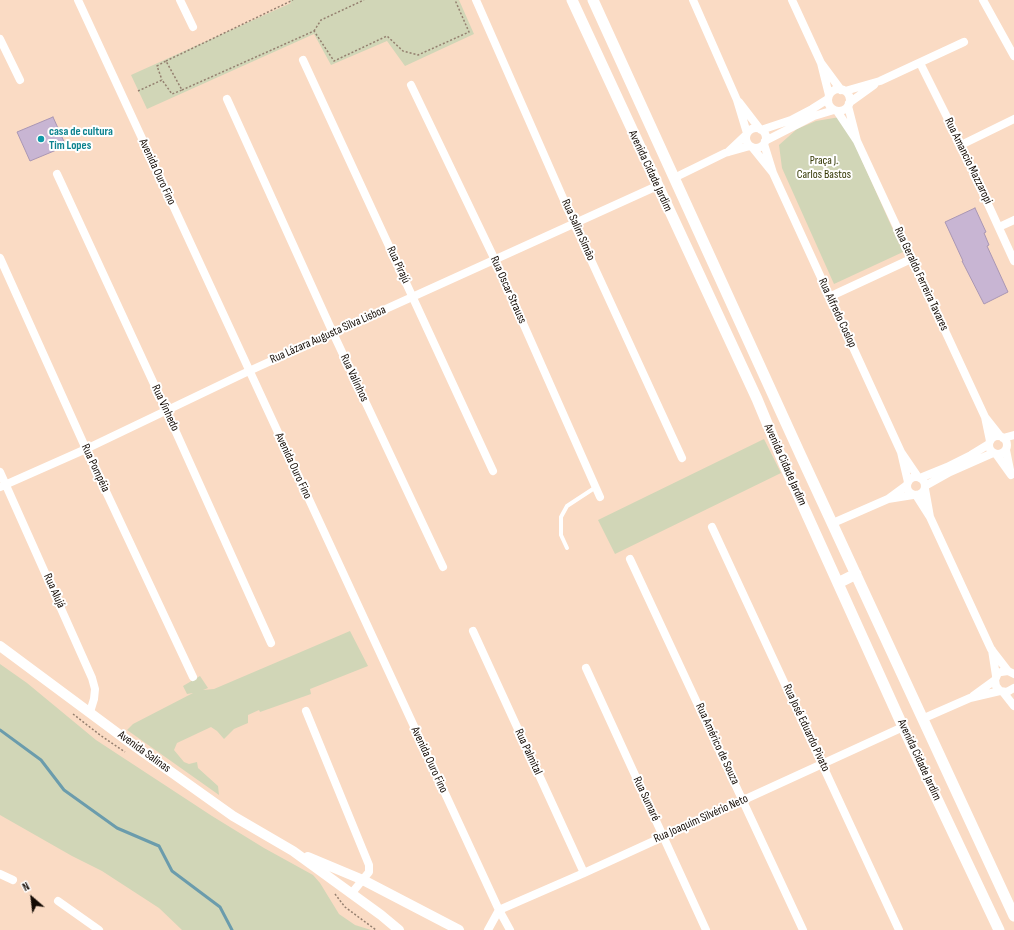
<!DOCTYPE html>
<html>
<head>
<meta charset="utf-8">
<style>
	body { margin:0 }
	#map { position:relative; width:1014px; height:930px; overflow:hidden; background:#fadbc4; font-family:"Sofia Sans Condensed",sans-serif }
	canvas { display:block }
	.north { position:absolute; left:12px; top:878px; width:40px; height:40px; -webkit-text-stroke:3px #fff; paint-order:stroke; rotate:332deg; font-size:11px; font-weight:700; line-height:16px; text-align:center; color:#140b04 }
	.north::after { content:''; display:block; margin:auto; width:14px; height:18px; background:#140b04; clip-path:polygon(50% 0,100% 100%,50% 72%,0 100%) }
</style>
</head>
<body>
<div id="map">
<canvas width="1014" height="930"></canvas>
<div class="north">N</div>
</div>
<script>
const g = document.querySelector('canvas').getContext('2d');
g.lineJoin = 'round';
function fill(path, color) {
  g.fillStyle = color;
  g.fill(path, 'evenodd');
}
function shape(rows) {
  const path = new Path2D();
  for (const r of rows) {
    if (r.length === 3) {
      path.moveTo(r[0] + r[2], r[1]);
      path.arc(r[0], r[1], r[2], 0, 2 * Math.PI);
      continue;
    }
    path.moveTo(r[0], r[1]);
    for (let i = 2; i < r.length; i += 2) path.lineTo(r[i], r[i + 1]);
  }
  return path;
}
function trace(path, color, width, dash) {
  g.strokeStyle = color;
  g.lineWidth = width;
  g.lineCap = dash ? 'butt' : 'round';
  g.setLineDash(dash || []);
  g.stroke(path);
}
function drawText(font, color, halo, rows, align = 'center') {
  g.font = font + ' "Sofia Sans Condensed",sans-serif';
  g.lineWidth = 4;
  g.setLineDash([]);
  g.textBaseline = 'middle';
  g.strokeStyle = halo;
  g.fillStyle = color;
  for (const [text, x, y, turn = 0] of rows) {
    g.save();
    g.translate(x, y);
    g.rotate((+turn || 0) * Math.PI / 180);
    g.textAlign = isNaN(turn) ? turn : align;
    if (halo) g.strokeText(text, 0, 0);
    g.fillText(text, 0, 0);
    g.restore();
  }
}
const green = shape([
	[290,0,459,0,474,34,405,66,387,41,331,65,314,34,147,109,131,75,291,3],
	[840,117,855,145,903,252,834,284,782,168,779,145,797,129,816,121],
	[764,439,781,473,615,554,598,520],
	[350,631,368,666,310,689,311,694,260,712,259,710,248,715,248,723,234,729,224,739,217,731,211,727,177,743,174,750,184,762,189,764,197,762,198,768,218,786,219,795,127,730,133,724,193,693,187,694,183,686,200,676,208,688,203,690,214,689],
	[0,664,27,683,96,740,212,816,264,848,313,875,320,883,339,914,355,925,371,930,182,930,159,908,102,871,72,856,0,815]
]);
const stream = shape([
	[0,730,41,760,64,790,117,828,159,846,172,871,220,907,232,930]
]);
const building = shape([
	[53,117,66,146,30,161,17,132,53,117],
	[975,208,986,232,984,233,989,245,987,246,1008,292,984,304,962,261,963,261,945,222,975,208]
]);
const path = shape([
	[314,31,321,20,364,0],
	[166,61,293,0],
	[182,90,314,31,334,61,387,36,403,51,418,55,469,32,455,0],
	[138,91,162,80,172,94,182,90,166,61,157,66,162,80],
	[73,714,100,735,125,752],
	[335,894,345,907,376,930]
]);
const service = shape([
	[567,548,561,535,561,517,567,506,596,487]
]);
const minor = shape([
	[78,0,499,910,510,930],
	[180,0,193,27],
	[476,0,574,223,682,458],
	[693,0,737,100,747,133],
	[792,0,821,63],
	[983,0,1014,56],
	[0,39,20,80],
	[303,60,493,471],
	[920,63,961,145,1014,261],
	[411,85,495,260,600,497],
	[839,100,11],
	[845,91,880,81,964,42],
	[829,95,821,63,841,90],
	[227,99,333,333,443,567],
	[739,102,759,128],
	[849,103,874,85],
	[837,111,857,141,848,106],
	[756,138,10],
	[761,130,791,120,812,109,828,99],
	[765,141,814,116,834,110],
	[857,141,985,417],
	[961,145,1014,119],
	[752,147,773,173,764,144],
	[728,152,746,135],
	[773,173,901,452],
	[57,174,166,410,271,643],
	[674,178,725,153,750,146],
	[999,227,1014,220],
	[0,258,86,449,193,677],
	[829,297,911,259],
	[998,445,9],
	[1003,438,1014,435],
	[990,441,985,417,1000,436],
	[996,454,1011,475,1006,450],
	[0,472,92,678,95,689,94,699,90,712],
	[916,486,9],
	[920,478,947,467,971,455,989,444],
	[908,482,901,452,918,477],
	[907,485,888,499,913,495],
	[925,486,950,472,993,453],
	[0,487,86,449,249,371,657,186],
	[916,495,930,517,925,489],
	[930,517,991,649,1008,671],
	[833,523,888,499],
	[712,527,899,930],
	[630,559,803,930],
	[473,631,584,873],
	[992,650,996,676],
	[586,668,706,930],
	[1014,674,1008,671,1001,672,998,673,995,680,996,686,1000,691,1007,692,1014,688],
	[1003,692,1014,706],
	[973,696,995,680],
	[306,711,369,865,369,872,351,894],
	[922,719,970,698,1000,691],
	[0,874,13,880],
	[58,901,99,930],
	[499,910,584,873,903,727],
	[488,930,499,910]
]);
const tertiary = shape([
	[0,646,136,747,233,816,293,851,381,915,399,930],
	[308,857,363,880,459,930]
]);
const secondary = shape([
	[572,0,757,399,784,464,903,727,999,930],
	[593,0,801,456,1014,916],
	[838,583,856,574]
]);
const markers = [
	[41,139,4,"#0f9aa8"]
];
const cultureNames = [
	["casa de cultura",49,132],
	["Tim Lopes",49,146]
];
const parkNames = [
	["Praça J.",824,161],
	["Carlos Bastos",824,175]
];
const streetNames = [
	["Rua Amancio Mazzaropi",968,161,64],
	["Avenida Cidade Jardim",650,171,65],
	["Avenida Ouro Fino",157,172,65],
	["Rua Salim Simão",578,230,66],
	["Rua Pirajú",398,265,65],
	["Rua Geraldo Ferreira Tavares",921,279,65],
	["Rua Oscar Strauss",508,290,66],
	["Rua Alfredo Coslop",837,313,65],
	["Rua Lázara Augusta Silva Lisboa",328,335,-24],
	["Rua Valinhos",354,378,65],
	["Rua Vinhedo",165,408,65],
	["Avenida Cidade Jardim",785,465,66],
	["Avenida Ouro Fino",293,466,65],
	["Rua Pompéia",95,468,65],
	["Rua Alujá",54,591,66],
	["Rua José Eduardo Pivato",806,728,65],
	["Rua Américo de Souza",717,744,65],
	["Avenida Salinas",144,752,36],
	["Rua Palmital",528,752,65],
	["Avenida Ouro Fino",429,760,65],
	["Avenida Cidade Jardim",919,760,65],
	["Rua Sumaré",646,799,65],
	["Rua Joaquim Silvério Neto",701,819,-24]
];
fill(green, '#d1d6b7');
trace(stream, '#6b9cac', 3);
fill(building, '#c8b5d3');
trace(building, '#a996b3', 1);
trace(path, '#947f6f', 1.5, [2, 2]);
trace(service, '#fff', 4);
trace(minor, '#fff', 8);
trace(tertiary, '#fff', 10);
trace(secondary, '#fff', 11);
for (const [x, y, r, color] of markers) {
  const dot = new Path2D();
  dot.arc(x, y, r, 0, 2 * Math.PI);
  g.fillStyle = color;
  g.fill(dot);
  trace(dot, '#fff', 1.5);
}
drawText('bold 12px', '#0d838f', '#fff', cultureNames, 'left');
drawText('12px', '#333703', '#fff', parkNames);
drawText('12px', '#140b04', '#fff', streetNames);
</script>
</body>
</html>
